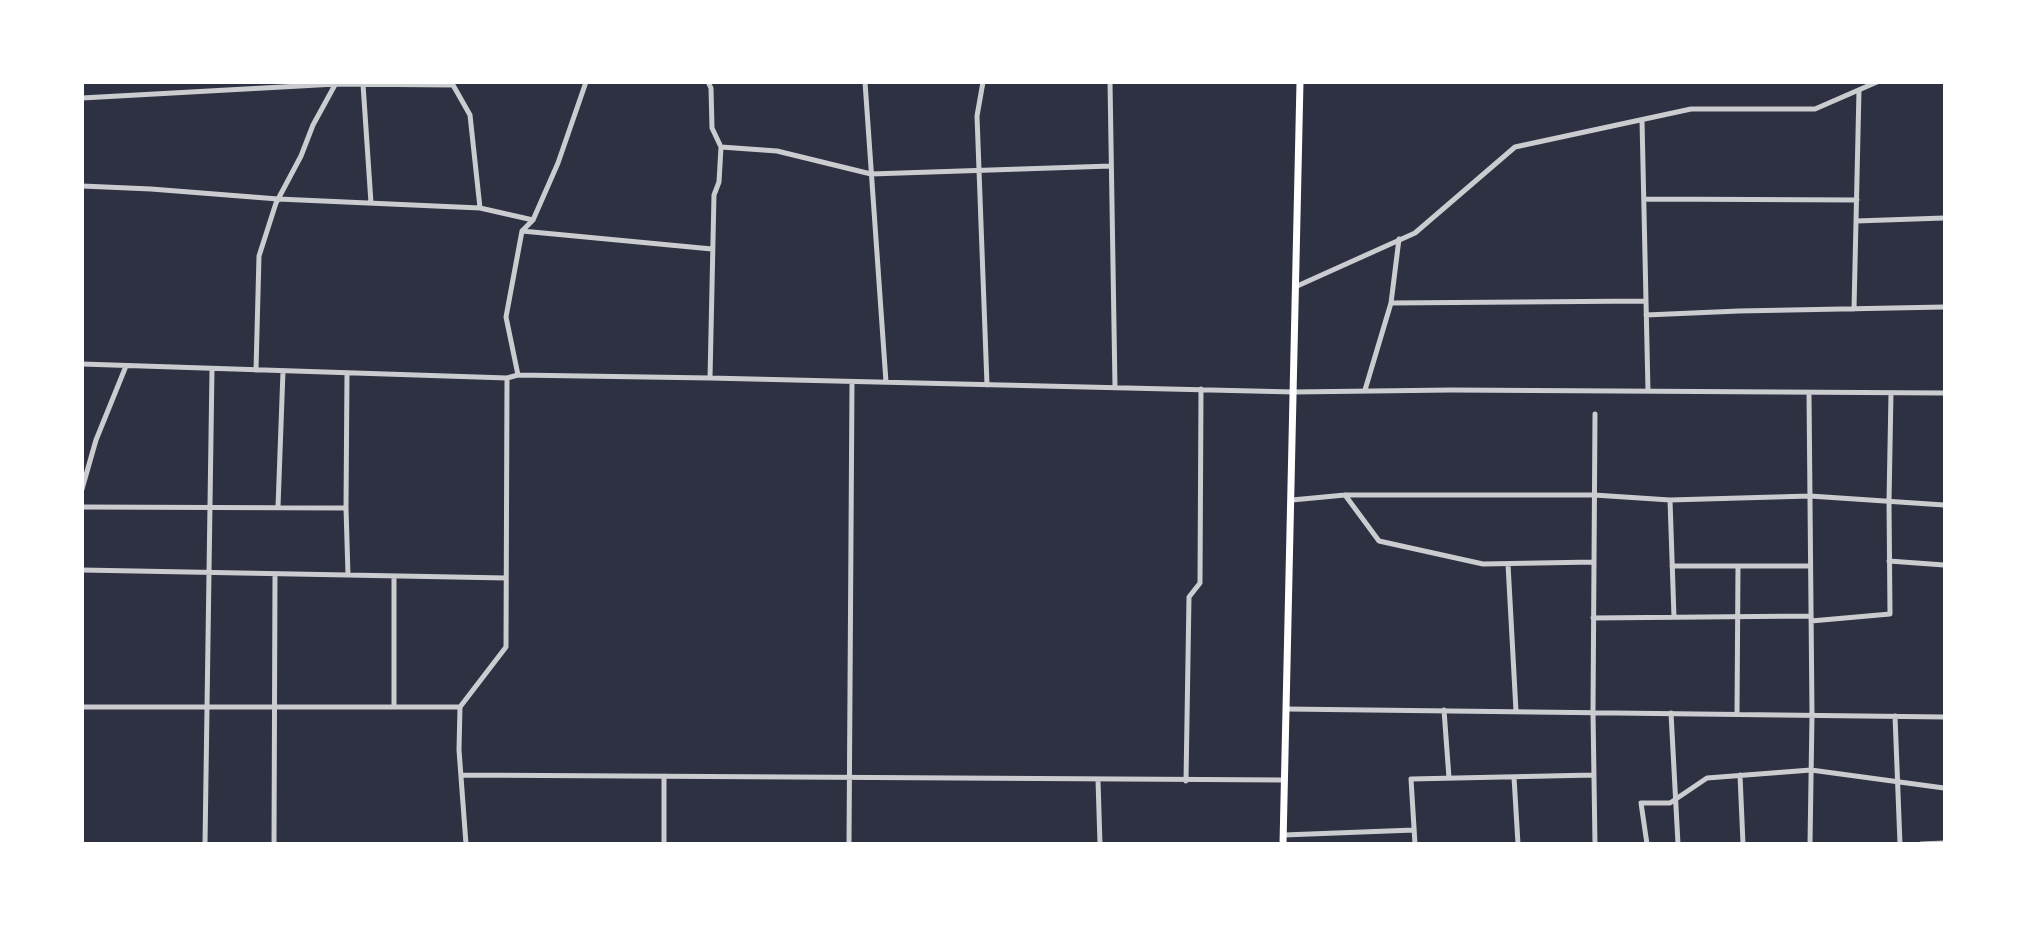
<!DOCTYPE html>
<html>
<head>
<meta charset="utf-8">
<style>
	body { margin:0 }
	#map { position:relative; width:2027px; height:926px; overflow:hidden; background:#2d3142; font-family:"Alegreya Sans",sans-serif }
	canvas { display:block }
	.frame { position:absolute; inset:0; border:84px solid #fff; pointer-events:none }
</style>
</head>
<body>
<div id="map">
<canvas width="2027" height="926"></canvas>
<div class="frame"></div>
</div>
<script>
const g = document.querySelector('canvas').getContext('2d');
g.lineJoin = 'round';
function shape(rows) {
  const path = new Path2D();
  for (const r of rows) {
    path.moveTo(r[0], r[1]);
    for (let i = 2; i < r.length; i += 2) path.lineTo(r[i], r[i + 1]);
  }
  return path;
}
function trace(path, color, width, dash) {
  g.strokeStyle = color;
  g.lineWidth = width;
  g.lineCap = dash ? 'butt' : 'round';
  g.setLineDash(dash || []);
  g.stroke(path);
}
const minor = shape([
	[708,82,711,88,712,128,721,147],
	[865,82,886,382],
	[983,82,977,116,987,385],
	[1110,82,1115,387],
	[363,84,371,203],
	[82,98,336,84,453,85,470,115,480,208],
	[1642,120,1648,391],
	[82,186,151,189,278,199,480,208,533,220],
	[1644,199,1857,200],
	[1856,221,1944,218],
	[522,231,712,249],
	[1295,287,1415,233,1515,147,1691,109,1815,109,1877,82],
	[1391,303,1646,301],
	[1854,309,1859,90],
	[1646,315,1739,311,1944,307],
	[82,364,507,378,518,375,710,378,1294,392,1451,390,1944,393],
	[256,370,259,256,276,203,301,156,313,125,336,83],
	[347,373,346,508,348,575],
	[518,375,506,317,522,231,533,220,558,163,586,82],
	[710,378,714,195,719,182,721,147,777,151,871,174,1111,166],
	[1365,390,1391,303,1399,239],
	[1809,393,1812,715,1810,844],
	[1595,414,1593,712,1595,844],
	[82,489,96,440,126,366],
	[1345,495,1379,541,1483,564,1594,562],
	[1292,500,1345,495,1594,495,1670,500,1810,496,1944,505],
	[1670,500,1674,617],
	[82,507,346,508],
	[278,507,283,371],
	[1889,561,1944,565],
	[1508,564,1516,711],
	[1672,566,1810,566],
	[82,570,506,578],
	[394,576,394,707],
	[1593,618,1811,616],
	[1811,621,1890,614,1889,501,1891,393],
	[82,707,460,707],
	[1286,709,1944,717],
	[1444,710,1449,778],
	[1671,713,1678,844],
	[1737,714,1738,566],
	[1895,716,1900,844],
	[461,775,1284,780],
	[1740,775,1743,844],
	[664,776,664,844],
	[1514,777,1518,844],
	[1098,780,1100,844],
	[1186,781,1189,597,1200,583,1201,389],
	[1284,835,1414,830],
	[205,844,212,369],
	[274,844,275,574],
	[466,844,459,750,460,707,506,647,507,378],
	[849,844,852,382],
	[1415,844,1411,779,1594,775],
	[1647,844,1641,803,1670,803,1707,778,1811,770,1944,788],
	[1921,844,1944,843]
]);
const secondary = shape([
	[1283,844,1300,82]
]);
trace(minor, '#caccd0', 5);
trace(secondary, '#fff', 7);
</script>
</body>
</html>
